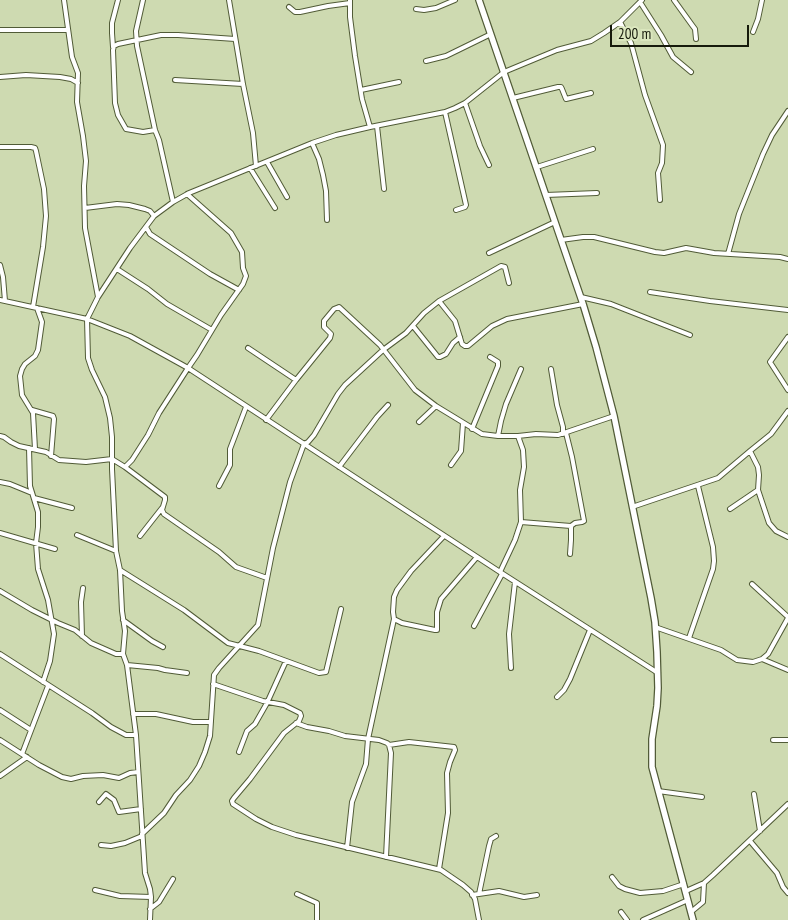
<!DOCTYPE html>
<html>
<head>
<meta charset="utf-8">
<style>
	body { margin:0 }
	#map { position:relative; width:788px; height:920px; overflow:hidden; background:#cedab1; font-family:"PT Sans Narrow",sans-serif }
	canvas { display:block }
	.scale { position:absolute; left:610px; top:25px; width:139px; height:22px; box-sizing:border-box; border:2px solid #161a0b; border-top:0; padding-left:6px; font-size:15px; line-height:18px; white-space:nowrap; color:#161a0b; -webkit-text-stroke:4px #dbe7be; paint-order:stroke }
</style>
</head>
<body>
<div id="map">
<canvas width="788" height="920"></canvas>
<div class="scale">200 m</div>
</div>
<script>
const g = document.querySelector('canvas').getContext('2d');
g.lineJoin = 'round';
function shape(rows) {
  const path = new Path2D();
  for (const r of rows) {
    path.moveTo(r[0], r[1]);
    for (let i = 2; i < r.length; i += 2) path.lineTo(r[i], r[i + 1]);
  }
  return path;
}
function trace(path, color, width, dash) {
  g.strokeStyle = color;
  g.lineWidth = width;
  g.lineCap = dash ? 'butt' : 'round';
  g.setLineDash(dash || []);
  g.stroke(path);
}
const street = shape([
	[64,0,72,57,78,73,77,102,83,136,86,161,84,186,85,228,98,297],
	[143,0,136,31,137,46,155,130,159,140,173,202],
	[229,0,243,84,253,133,256,166],
	[350,0,350,17,355,56,362,99,370,127],
	[674,0,692,25,695,29,696,39],
	[640,2,661,35,673,57,691,72],
	[289,7,295,12,300,12,328,6,350,3],
	[416,9,424,10,436,8,455,0],
	[620,22,631,43,645,95,663,145,662,163,658,173,660,200],
	[0,30,68,30],
	[753,32,758,19,762,0],
	[113,47,112,33,112,23,118,0],
	[426,61,446,56,491,34],
	[0,77,26,75,60,77,71,79,78,83],
	[175,80,243,84],
	[361,90,399,82],
	[513,98,558,87,561,87,562,89,566,99,591,93],
	[465,103,480,146,489,165],
	[445,112,466,205,465,207,456,210],
	[377,126,384,189],
	[155,130,143,132,126,129,118,115,115,103,113,50,114,46,118,44,161,35,178,35,235,39],
	[312,143,319,159,323,175,326,191,327,220],
	[0,147,31,147,35,148,36,151,44,189,46,216,43,247,33,307],
	[267,162,287,197],
	[537,167,593,149],
	[250,168,275,208],
	[546,195,597,193],
	[85,208,117,204,129,205,145,209,150,211,154,216],
	[146,227,150,234,210,274,239,290],
	[561,240,583,237,594,237,655,252,664,253,686,248,714,253,780,257,788,259],
	[489,253,555,222],
	[728,254,739,214,763,154,772,135,788,111],
	[0,265,3,277,5,301],
	[117,269,148,289,167,304,212,330],
	[650,292,710,301,788,310],
	[581,297,611,304,690,335],
	[0,300,87,319,130,336,188,368,500,572,658,673],
	[439,301,455,321,462,344,465,346,468,346,492,326,507,319,583,304],
	[413,326,438,357,440,357,446,354,453,343,460,337],
	[788,337,770,362,788,390],
	[248,348,296,380],
	[551,369,557,405,563,427,563,434],
	[32,410,53,416,54,419,51,456],
	[266,420,296,380,330,338,331,334,324,327,324,321,334,309,339,307,380,345,415,390,436,406,482,434,498,436,518,436,536,434,558,435,614,416],
	[419,422,436,406],
	[472,429,498,366,498,362,490,357],
	[0,436,4,437,11,442,19,446,46,452,59,460,86,462,112,459,125,467,132,460,148,435,159,413,188,368,197,355,221,315,243,284,246,276,243,268,242,252,231,233,187,194],
	[498,436,501,421,506,404,521,369],
	[29,448,30,486,38,512,38,527,36,543,38,569,48,600,54,634,50,661,43,682],
	[35,449,33,413,22,395,20,376,22,369,25,364,35,356,38,350,42,322,37,308],
	[750,451,758,467,759,475,758,490,769,523,776,531,788,537],
	[451,465,461,451,463,423],
	[125,467,165,497,165,500,162,510,164,514,219,552,236,567,267,578],
	[339,467,377,417,388,405],
	[0,482,10,484,32,493],
	[219,486,230,465,230,449,246,407],
	[34,498,72,508],
	[632,507,718,478,750,451,771,434,788,411],
	[730,509,758,490],
	[521,522,571,526,575,523,582,522,584,521,572,457,566,433],
	[0,533,55,549],
	[77,535,116,551],
	[140,536,162,508],
	[570,554,571,540,571,526],
	[120,570,184,610,228,643,259,651,319,673,326,672,341,609],
	[500,572,515,540,521,522,520,490,524,467,523,450,518,436],
	[752,584,788,617],
	[0,591,32,610,58,623,75,630,91,643,116,654,123,654],
	[394,619,402,623,435,630,437,630,437,612,441,599,477,557],
	[123,620,152,641,163,647],
	[474,626,502,574],
	[655,627,721,650,737,660,753,662,762,659,768,654,788,618],
	[82,636,81,602,83,588],
	[689,638,713,569,714,561,713,547,698,486],
	[0,654,92,713,111,727,126,735,136,735],
	[762,659,788,670],
	[127,665,158,668,165,670,187,673],
	[511,668,509,634,515,582],
	[213,684,263,701,284,705,300,713,301,716,299,721,284,733,250,779,234,798,232,801,233,804,256,819,272,827,296,835,441,870,463,885,471,892,475,899,479,920],
	[557,697,564,690,570,679,590,630],
	[0,710,31,730],
	[133,714,156,714,193,722,211,722],
	[296,723,307,727,329,731,345,736,379,740,387,743,389,745,409,742,454,747,455,750,450,762,447,773,448,813,439,869],
	[0,740,39,765,62,777,71,779,83,776,103,775,119,778,130,773,138,772],
	[773,740,788,740],
	[239,752,247,731,255,724,267,703,286,661],
	[22,754,48,686],
	[0,776,27,757],
	[658,791,702,797],
	[754,794,760,831],
	[99,802,106,794,114,800,119,812,141,809],
	[142,834,164,813,176,795,190,780,199,766,205,752,210,736,214,675,219,668,258,625,273,548,290,482,304,444,308,442,314,435,338,394,345,385,383,350,406,333,424,313,439,301,501,266,505,267,509,283],
	[750,841,777,873,783,887,788,893],
	[101,845,111,846,125,843,142,836],
	[347,848,352,802,366,764,368,739,394,619,393,612,394,597,397,590,411,571,444,536],
	[386,857,391,753,389,745],
	[612,877,619,886,625,889,640,893,663,891,684,884],
	[95,890,120,896,151,897],
	[686,891,704,883,713,875,788,804],
	[297,894,317,903,317,920],
	[479,894,489,846,491,839,496,836],
	[472,895,499,891,524,897,537,895],
	[150,909,159,902,173,879],
	[621,912,627,920],
	[691,912,703,902,704,883],
	[150,920,151,897,150,889,145,873,136,735,127,665,123,654,125,631,122,611,120,570,116,551,112,469,112,437,110,418,105,397,92,370,88,358,87,319,98,297,130,248,154,216,173,202,189,193,312,143,336,135,370,127,445,112,455,108,465,103,504,72,557,50,591,41,604,33,620,22,642,0],
	[643,920,688,900]
]);
const secondary = shape([
	[479,0,583,304,596,347,614,416,651,598,655,622,657,652,658,688,657,706,652,739,652,767,693,920]
]);
trace(street, '#515b37', 6);
trace(secondary, '#515b37', 8);
trace(street, '#fff', 4);
trace(secondary, '#fff', 5.5);
</script>
</body>
</html>
